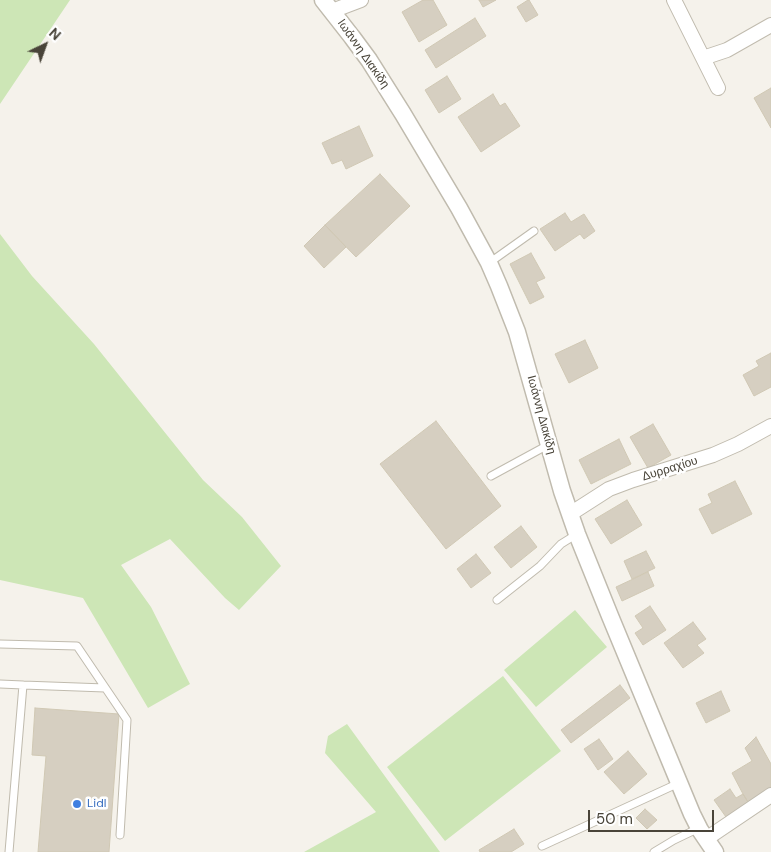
<!DOCTYPE html>
<html>
<head>
<meta charset="utf-8">
<style>
	body { margin:0 }
	#map { position:relative; width:771px; height:852px; overflow:hidden; background:#f5f2eb; font-family:"DM Sans",sans-serif }
	canvas { display:block }
	.north { position:absolute; left:20px; top:20px; width:50px; height:50px; -webkit-text-stroke:4px #fff; paint-order:stroke; rotate:42deg; font-size:14px; font-weight:700; line-height:20px; text-align:center; color:#494439 }
	.north::after { content:''; display:block; margin:auto; width:18px; height:22px; background:#494439; clip-path:polygon(50% 0,100% 100%,50% 72%,0 100%) }
	.scale { position:absolute; left:588px; top:810px; width:126px; height:22px; box-sizing:border-box; border:2px solid #494439; border-top:0; padding-left:6px; font-size:15px; line-height:18px; white-space:nowrap; color:#494439; -webkit-text-stroke:4px #fff; paint-order:stroke }
</style>
</head>
<body>
<div id="map">
<canvas width="771" height="852"></canvas>
<div class="north">N</div>
<div class="scale">50 m</div>
</div>
<script>
const g = document.querySelector('canvas').getContext('2d');
g.lineJoin = 'round';
function fill(path, color) {
  g.fillStyle = color;
  g.fill(path, 'evenodd');
}
function shape(rows) {
  const path = new Path2D();
  for (const r of rows) {
    path.moveTo(r[0], r[1]);
    for (let i = 2; i < r.length; i += 2) path.lineTo(r[i], r[i + 1]);
  }
  return path;
}
function trace(path, color, width, dash) {
  g.strokeStyle = color;
  g.lineWidth = width;
  g.lineCap = dash ? 'butt' : 'round';
  g.setLineDash(dash || []);
  g.stroke(path);
}
function drawText(font, color, halo, rows, align = 'center') {
  g.font = font + ' "DM Sans",sans-serif';
  g.lineWidth = 5;
  g.setLineDash([]);
  g.textBaseline = 'middle';
  g.strokeStyle = halo;
  g.fillStyle = color;
  for (const [text, x, y, turn = 0] of rows) {
    g.save();
    g.translate(x, y);
    g.rotate((+turn || 0) * Math.PI / 180);
    g.textAlign = isNaN(turn) ? turn : align;
    if (halo) g.strokeText(text, 0, 0);
    g.fillText(text, 0, 0);
    g.restore();
  }
}
const green = shape([
	[0,0,70,0,0,104],
	[0,234,32,276,94,344,203,480,242,517,281,566,239,610,225,598,170,539,121,565,151,607,190,684,148,708,83,598,0,580],
	[575,610,607,647,536,707,504,670],
	[503,676,561,751,445,841,387,767],
	[347,724,440,852,304,852,376,812,325,753,328,736]
]);
const building = shape([
	[423,0,433,0,447,25,419,42,402,12,423,0],
	[479,0,496,0,483,7,479,0],
	[528,0,529,0,538,15,526,22,517,7,528,0],
	[475,18,486,36,436,68,425,50,475,18],
	[447,76,461,99,439,113,425,90,447,76],
	[771,88,771,128,754,98,771,88],
	[493,94,500,106,505,103,520,126,481,152,458,117,493,94],
	[359,126,373,156,346,169,342,160,332,164,322,143,359,126],
	[380,174,410,206,356,257,325,225,380,174],
	[565,213,571,222,584,214,595,231,584,239,580,234,555,251,540,229,565,213],
	[325,225,346,247,324,268,304,246,325,225],
	[531,253,545,278,536,282,544,297,530,304,510,264,531,253],
	[585,340,598,368,569,383,555,354,585,340],
	[771,353,771,387,754,396,743,375,759,366,756,361,771,353],
	[436,421,501,506,446,549,380,464,436,421],
	[653,424,671,455,648,468,630,437,653,424],
	[619,439,631,464,591,484,579,460,619,439],
	[735,481,752,514,712,534,699,509,712,503,708,494,735,481],
	[627,500,642,525,611,544,595,519,627,500],
	[521,526,537,547,511,568,494,547,521,526],
	[646,551,655,568,632,579,624,561,646,551],
	[476,554,491,573,471,588,457,569,476,554],
	[648,572,654,586,622,601,616,587,648,572],
	[650,606,666,630,643,645,635,633,643,628,635,616,650,606],
	[693,622,706,639,697,645,704,653,683,668,664,643,693,622],
	[620,685,630,698,571,743,561,730,620,685],
	[721,691,730,711,706,723,696,703,721,691],
	[35,708,119,714,109,852,38,852,46,756,32,755,35,708],
	[756,737,771,764,771,789,748,802,743,794,732,773,752,761,745,748,756,737],
	[599,739,613,759,598,770,584,749,599,739],
	[628,751,647,774,624,794,604,772,628,751],
	[730,789,736,798,743,794,748,802,726,817,714,800,730,789],
	[645,809,657,820,647,829,636,818,645,809],
	[514,829,524,844,511,852,480,852,479,850,514,829]
]);
const service = shape([
	[489,263,534,231],
	[491,476,548,445],
	[497,600,540,566,561,544,577,534],
	[0,644,77,646,121,711,127,720,120,835],
	[0,684,23,685],
	[542,846,679,783],
	[9,852,23,685,105,688],
	[654,852,674,840,699,828]
]);
const minor = shape([
	[674,0,718,88],
	[332,11,361,0],
	[703,58,727,50,771,25],
	[570,514,609,489,633,480,713,455,738,444,771,426],
	[706,839,771,795]
]);
const tertiary = shape([
	[323,0,352,37,369,60,403,114,459,208,489,263,499,286,517,332,562,491,577,534,610,616,692,814,700,830,715,852]
]);
const markers = [
	[77,804,5,"#3f7fe0"]
];
const streetNames = [
	["Ιωάννη Διακίδη",363,54,55],
	["Ιωάννη Διακίδη",541,415,75],
	["Δυρραχίου",670,469,-17]
];
const shopNames = [
	["Lidl",87,804]
];
fill(green, '#cde6b6');
fill(building, '#d6cfc1');
trace(building, '#d0c8b4', 1);
trace(service, '#c0bbae', 9);
trace(minor, '#c0bbae', 16);
trace(tertiary, '#c0bbae', 19);
trace(service, '#fff', 7);
trace(minor, '#fff', 14);
trace(tertiary, '#fff', 16);
for (const [x, y, r, color] of markers) {
  const dot = new Path2D();
  dot.arc(x, y, r, 0, 2 * Math.PI);
  g.fillStyle = color;
  g.fill(dot);
  trace(dot, '#fff', 2);
}
drawText('12px', '#494439', '#fff', streetNames);
drawText('12px', '#366cbe', '#fff', shopNames, 'left');
</script>
</body>
</html>
